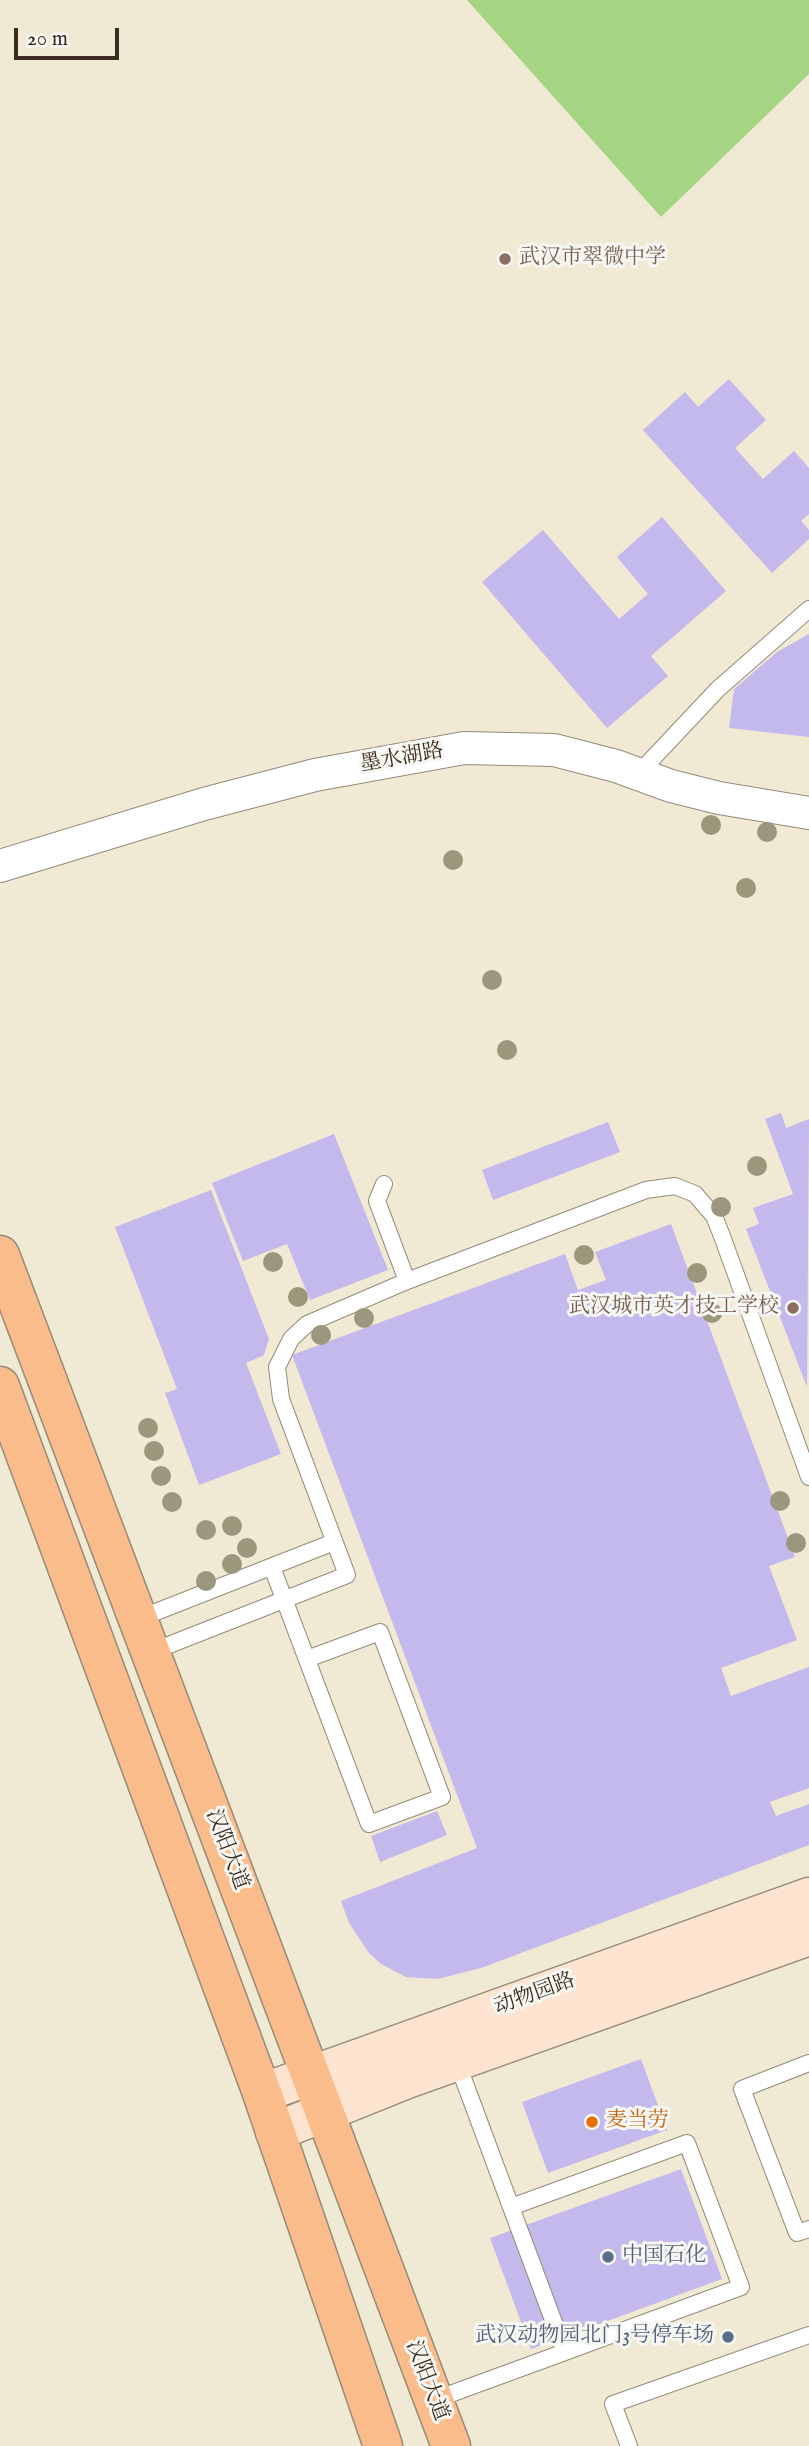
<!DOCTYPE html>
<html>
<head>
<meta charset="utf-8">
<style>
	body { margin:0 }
	#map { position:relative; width:809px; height:2446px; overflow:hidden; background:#f0e9d3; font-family:"IM FELL English",serif }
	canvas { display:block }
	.scale { position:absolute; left:14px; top:28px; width:105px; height:32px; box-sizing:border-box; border:4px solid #3b2a1e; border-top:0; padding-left:9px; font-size:21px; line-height:24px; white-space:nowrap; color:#3b2a1e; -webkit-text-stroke:5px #f6f6f2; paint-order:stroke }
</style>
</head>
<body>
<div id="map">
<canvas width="809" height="2446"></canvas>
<div class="scale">20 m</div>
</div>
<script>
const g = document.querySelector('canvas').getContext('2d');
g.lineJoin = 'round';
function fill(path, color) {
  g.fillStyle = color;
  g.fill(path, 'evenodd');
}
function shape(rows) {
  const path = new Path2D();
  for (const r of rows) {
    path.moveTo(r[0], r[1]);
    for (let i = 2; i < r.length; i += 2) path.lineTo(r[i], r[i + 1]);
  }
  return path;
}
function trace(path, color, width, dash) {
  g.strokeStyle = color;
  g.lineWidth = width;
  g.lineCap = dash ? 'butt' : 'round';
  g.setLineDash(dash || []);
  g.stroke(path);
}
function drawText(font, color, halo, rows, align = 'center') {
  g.font = font + ' "IM FELL English","Noto Serif SC",serif';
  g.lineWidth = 6;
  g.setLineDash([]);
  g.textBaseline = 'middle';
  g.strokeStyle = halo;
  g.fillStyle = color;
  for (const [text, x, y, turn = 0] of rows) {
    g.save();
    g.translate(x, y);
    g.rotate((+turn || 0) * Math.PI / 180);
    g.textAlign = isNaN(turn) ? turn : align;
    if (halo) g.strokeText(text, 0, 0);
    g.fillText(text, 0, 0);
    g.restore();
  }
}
const green = shape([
	[467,0,809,0,809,74,661,217]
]);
const building = shape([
	[729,379,766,420,735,448,763,479,794,451,809,468,809,514,801,521,809,530,809,539,772,573,643,430,685,392,698,407],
	[662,517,726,591,651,656,668,676,607,728,482,582,543,530,619,619,648,594,617,557],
	[809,634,809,737,729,728,734,689,777,652],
	[781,1113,786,1128,809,1119,807,1387,746,1229,759,1224,753,1208,793,1194,765,1119],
	[608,1122,620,1152,493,1200,482,1170],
	[334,1134,388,1270,310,1300,287,1244,243,1261,212,1183],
	[211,1190,269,1339,264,1355,246,1363,281,1454,199,1485,165,1393,177,1389,115,1227],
	[671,1224,795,1557,769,1566,797,1640,721,1668,731,1696,809,1667,809,1788,770,1802,776,1816,809,1804,809,1845,481,1968,438,1979,406,1977,381,1964,369,1953,349,1923,341,1901,477,1848,292,1355,565,1254,578,1290,606,1280,595,1252],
	[437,1811,447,1835,380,1862,371,1836],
	[641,2059,667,2130,548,2173,522,2102],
	[681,2169,722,2279,531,2349,490,2238]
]);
const lane = shape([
	[638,774,718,689,809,609],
	[384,1184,377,1201,407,1281,646,1190,675,1186,695,1194,714,1216,722,1236,809,1477],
	[272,1567,369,1824,442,1797,380,1632,307,1659],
	[138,1619,334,1542],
	[151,1652,347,1575,281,1399,277,1367,291,1339,307,1324,407,1281],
	[809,2063,742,2089,797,2233,809,2229],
	[511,2207,687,2143,741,2287,565,2352],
	[434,2400,565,2352,457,2062],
	[629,2446,613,2404,809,2335]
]);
const street = shape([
	[0,866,204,804,315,775,464,748,554,750,616,766,671,786,719,798,809,813]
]);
const secondary = shape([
	[262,2093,809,1897],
	[275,2132,407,2079,809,1936]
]);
const primary = shape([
	[0,1255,451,2446],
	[0,1386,262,2093,383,2446]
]);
const trees = [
	[711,825],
	[767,832],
	[453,860],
	[746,888],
	[492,980],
	[507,1050],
	[757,1166],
	[721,1207],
	[584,1255],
	[273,1262],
	[697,1273],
	[298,1297],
	[712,1313],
	[364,1318],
	[321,1335],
	[148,1428],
	[154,1451],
	[161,1476],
	[780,1501],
	[172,1502],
	[232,1526],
	[206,1530],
	[796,1543],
	[247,1548],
	[232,1564],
	[206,1581]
];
const markers = [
	[505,259,7,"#8d6e63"],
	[793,1308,7,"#8d6e63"],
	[592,2122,7,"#e8710a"],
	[608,2257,7,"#5c6f8a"],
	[728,2337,7,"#5c6f8a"]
];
const educationNames = [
	["武汉市翠微中学",519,259],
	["武汉城市英才技工学校",779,1308,"right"]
];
const streetNames = [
	["墨水湖路",402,759,-10],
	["汉阳大道",226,1850,69],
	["动物园路",535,1995,-20],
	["汉阳大道",426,2381,69]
];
const foodNames = [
	["麦当劳",606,2122]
];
const serviceNames = [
	["中国石化",622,2257],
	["武汉动物园北门3号停车场",714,2337,"right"]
];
fill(green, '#a5d482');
fill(building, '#c3b9ed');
trace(lane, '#968a78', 18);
trace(street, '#968a78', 34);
trace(secondary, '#968a78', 41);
trace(primary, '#968a78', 41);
trace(lane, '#fff', 16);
trace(street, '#fff', 32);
trace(secondary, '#fde4d1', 38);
trace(primary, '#fabc8b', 38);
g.fillStyle = '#9b977d';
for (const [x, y] of trees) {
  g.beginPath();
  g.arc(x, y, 10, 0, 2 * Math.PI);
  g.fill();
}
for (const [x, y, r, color] of markers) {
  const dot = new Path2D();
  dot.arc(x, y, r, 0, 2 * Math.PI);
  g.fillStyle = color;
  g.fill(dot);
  trace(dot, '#f6f6f2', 2.5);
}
drawText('21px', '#785e54', '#f6f6f2', educationNames, 'left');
drawText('21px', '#3b2a1e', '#f6f6f2', streetNames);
drawText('21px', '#c56008', '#f6f6f2', foodNames, 'left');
drawText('21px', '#4e5e75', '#f6f6f2', serviceNames, 'left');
</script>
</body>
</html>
